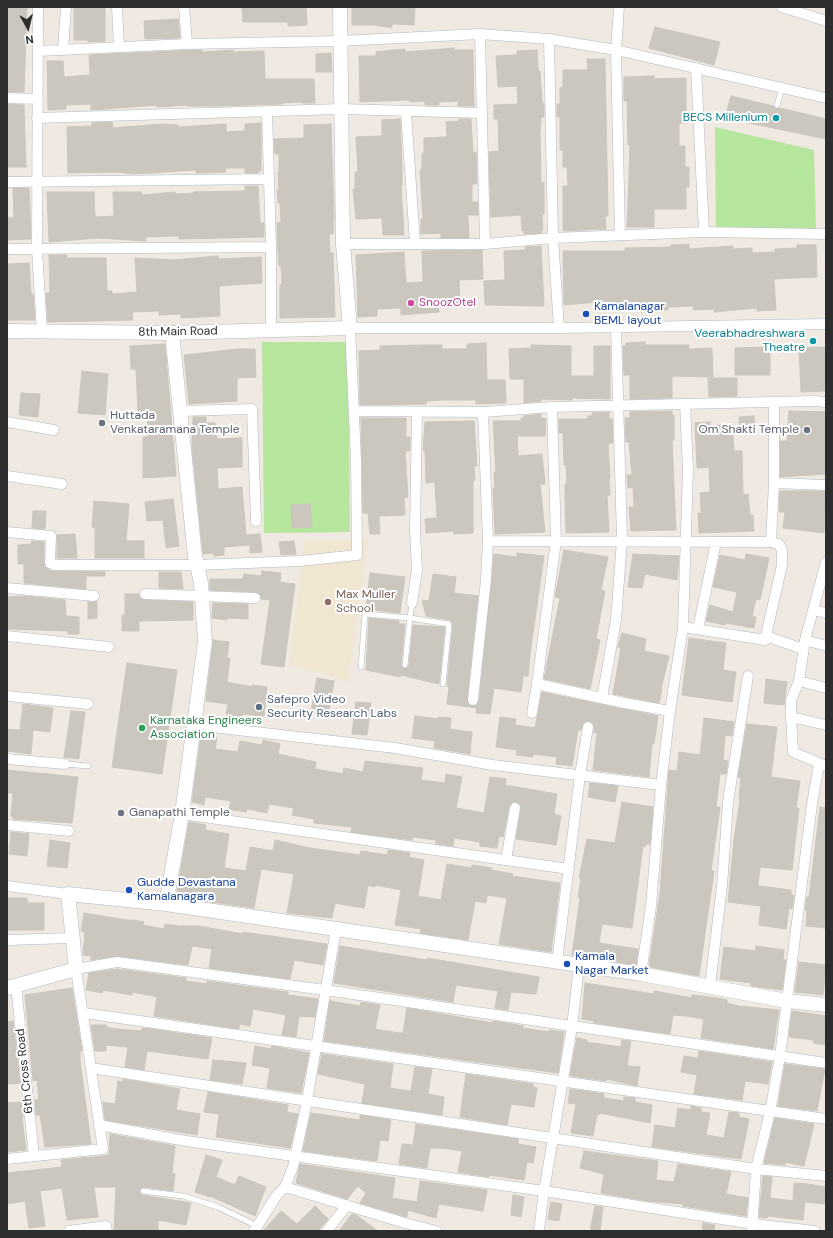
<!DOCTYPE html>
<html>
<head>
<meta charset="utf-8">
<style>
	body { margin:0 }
	#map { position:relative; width:833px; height:1238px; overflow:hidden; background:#efe9e1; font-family:"DM Sans",sans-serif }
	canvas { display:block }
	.frame { position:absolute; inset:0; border:8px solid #2e2e2e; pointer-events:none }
	.north { position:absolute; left:8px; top:8px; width:40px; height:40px; -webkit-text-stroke:3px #fff; paint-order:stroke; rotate:172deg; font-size:11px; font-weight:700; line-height:16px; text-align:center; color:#2e2e2e }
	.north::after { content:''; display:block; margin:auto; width:14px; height:18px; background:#2e2e2e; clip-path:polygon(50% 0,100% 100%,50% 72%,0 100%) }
</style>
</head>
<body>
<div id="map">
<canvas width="833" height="1238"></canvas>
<div class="frame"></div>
<div class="north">N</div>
</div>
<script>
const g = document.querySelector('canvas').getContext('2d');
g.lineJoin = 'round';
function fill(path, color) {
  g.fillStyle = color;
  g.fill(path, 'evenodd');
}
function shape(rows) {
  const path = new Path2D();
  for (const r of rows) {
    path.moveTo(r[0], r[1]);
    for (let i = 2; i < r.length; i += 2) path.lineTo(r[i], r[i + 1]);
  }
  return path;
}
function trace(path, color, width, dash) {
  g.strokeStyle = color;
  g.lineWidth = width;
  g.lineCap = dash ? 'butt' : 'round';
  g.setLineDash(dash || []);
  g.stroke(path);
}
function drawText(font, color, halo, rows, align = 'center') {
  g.font = font + ' "DM Sans",sans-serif';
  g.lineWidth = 4;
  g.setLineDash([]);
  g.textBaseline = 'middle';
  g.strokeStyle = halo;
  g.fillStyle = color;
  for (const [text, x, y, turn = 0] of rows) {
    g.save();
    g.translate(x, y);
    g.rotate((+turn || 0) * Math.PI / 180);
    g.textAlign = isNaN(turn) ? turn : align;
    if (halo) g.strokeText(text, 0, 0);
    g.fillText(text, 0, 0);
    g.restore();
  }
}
const education = shape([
	[368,540,348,682,289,664,305,541]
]);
const green = shape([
	[715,127,814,150,816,229,716,229],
	[262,342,348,342,350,532,264,533]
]);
const building = shape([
	[7,7,27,7,24,92,7,92,7,7],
	[74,7,105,7,105,41,88,42,88,40,74,40,74,7],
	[242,7,306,7,307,25,288,26,288,22,243,22,242,7],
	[352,7,415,7,414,25,392,24,392,28,374,25,352,25,352,7],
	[178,19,180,38,145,39,144,21,178,19],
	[655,27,720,42,714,65,649,48,655,27],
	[454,48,454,50,473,50,474,106,458,106,458,101,439,102,439,105,425,105,425,101,410,102,410,100,360,102,359,56,376,56,376,52,393,50,405,49,405,52,454,48],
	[194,50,202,50,202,52,233,50,233,52,264,51,265,79,314,79,315,103,302,103,302,102,283,103,283,104,220,106,187,106,187,105,157,107,157,105,91,110,91,104,66,105,66,109,48,110,47,61,63,61,64,77,90,75,89,55,194,50],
	[537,50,538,71,540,71,542,102,544,104,544,117,541,117,540,134,541,183,544,182,544,214,542,214,543,230,541,233,524,234,524,231,522,231,521,215,491,217,489,152,499,151,498,119,494,119,494,105,518,104,517,86,498,87,496,56,517,55,517,51,537,50],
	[331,53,332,72,316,72,316,54,331,53],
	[587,59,605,59,608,216,605,216,606,229,563,231,563,186,568,186,567,167,563,167,563,150,560,150,560,117,557,117,557,104,560,104,560,88,563,87,563,70,588,70,587,59],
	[654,76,654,79,686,78,686,123,679,123,679,146,685,146,685,167,689,167,689,187,686,187,686,209,654,209,654,227,627,227,630,145,628,145,627,101,624,101,624,77,654,76],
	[731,96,773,106,776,109,780,108,826,119,826,139,725,118,731,96],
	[7,104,24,105,26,167,7,167,7,104],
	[400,119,402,168,402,185,401,185,404,235,383,235,382,218,356,219,353,189,355,189,355,172,358,172,356,137,382,136,382,120,400,119],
	[459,119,471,119,473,153,476,152,477,184,472,184,472,202,478,202,478,215,468,215,469,238,441,238,441,233,421,234,421,219,423,219,420,170,422,170,422,154,424,154,424,138,447,137,446,122,459,121,459,119],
	[112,122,113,128,161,124,178,125,178,127,226,124,226,132,245,131,245,124,261,123,261,171,258,171,258,173,245,173,245,168,225,168,226,172,196,173,196,170,135,174,117,172,68,173,67,127,92,126,92,123,112,122],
	[331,124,334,216,333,234,329,234,330,253,333,253,335,317,280,318,280,285,282,284,281,266,279,266,278,252,277,223,281,222,280,203,278,203,277,190,279,190,278,172,279,172,279,154,275,154,274,139,304,138,304,125,331,124],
	[245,186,258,186,260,223,264,223,264,237,179,239,179,236,145,237,146,241,98,238,49,242,47,192,94,192,95,217,114,216,113,192,141,192,142,195,175,192,175,194,194,193,194,192,242,191,246,189,245,186],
	[13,188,29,188,31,239,7,240,7,218,14,217,13,188],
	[689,244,689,249,733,246,733,249,752,248,752,253,775,252,775,249,797,248,797,245,816,245,817,277,774,279,776,310,757,311,757,308,714,312,714,309,694,310,693,306,668,307,668,310,609,311,609,301,564,305,563,251,625,251,625,248,671,247,671,245,689,244],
	[541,246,544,306,485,305,484,281,505,280,504,251,525,250,525,247,541,246],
	[482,250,483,279,459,280,460,303,438,303,439,312,401,315,401,308,377,309,377,316,358,317,356,255,404,252,406,283,423,282,422,251,482,250],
	[49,255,67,255,67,258,106,258,107,291,112,291,112,294,137,292,135,258,174,260,218,256,218,259,261,257,262,283,219,286,220,316,181,318,181,314,159,315,159,311,132,312,133,320,48,322,46,293,50,293,49,255],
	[29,263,31,294,33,294,35,320,7,320,7,264,29,263],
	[645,342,645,345,689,345,689,349,712,348,713,377,672,376,672,398,630,399,630,375,624,375,623,346,626,346,626,343,645,342],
	[486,343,487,380,505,380,506,403,476,404,476,400,442,400,426,401,426,404,360,405,359,351,380,350,380,346,424,345,442,345,442,349,467,349,467,344,486,343],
	[165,344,176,476,143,478,143,437,148,437,147,413,138,413,136,369,131,369,130,346,165,344],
	[531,345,571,346,571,376,594,376,594,346,610,346,610,399,572,398,572,400,541,399,541,401,524,403,524,379,510,379,509,349,531,348,531,345],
	[770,347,770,375,735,375,735,348,770,347],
	[826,347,826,391,801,392,799,348,826,347],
	[238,349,255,349,256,377,237,378,237,401,189,404,184,355,238,349],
	[82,371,108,374,105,415,78,413,82,371],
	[708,378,737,378,737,396,709,397,708,378],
	[21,393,40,394,38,417,19,415,21,393],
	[672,411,672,415,674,415,674,440,672,440,676,530,631,531,629,507,634,507,633,487,628,488,627,475,632,475,629,442,626,442,625,418,630,418,630,412,672,411],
	[789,411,826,412,826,474,780,477,780,441,787,441,789,411],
	[609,412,609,419,612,419,613,443,609,443,608,447,610,478,609,478,610,495,607,495,609,532,566,533,565,501,565,484,567,484,566,465,564,465,563,433,559,433,559,419,588,419,588,416,592,416,592,413,609,412],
	[541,414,541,418,546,419,545,436,517,436,518,456,542,454,545,484,540,484,545,532,495,534,493,488,495,488,494,472,496,472,493,421,521,421,521,418,524,418,524,416,541,414],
	[754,416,755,427,740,428,739,417,754,416],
	[193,417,206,417,206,423,215,423,217,439,242,438,242,467,217,468,218,489,242,487,246,535,260,534,262,552,250,553,250,545,224,547,224,555,214,556,214,553,203,554,192,447,193,417],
	[361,418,406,418,406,437,410,437,410,451,405,451,408,497,404,498,405,515,379,516,380,534,370,534,368,513,363,513,361,418],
	[474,421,477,466,474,466,475,480,473,481,473,533,454,534,454,531,426,533,425,519,437,518,436,502,435,482,426,483,425,452,423,450,425,422,474,421],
	[710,422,710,426,732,424,734,451,742,451,743,495,748,494,750,515,753,515,754,531,699,533,698,513,701,513,700,493,710,492,709,467,697,468,695,423,710,422],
	[780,491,826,491,824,533,783,528,785,512,779,512,780,491],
	[173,499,179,546,166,548,163,520,147,521,145,502,173,499],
	[94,501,129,504,126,541,144,541,144,558,95,558,95,528,92,527,94,501],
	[310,504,312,527,292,528,291,505,310,504],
	[33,511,46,511,45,529,32,528,33,511],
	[75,534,77,558,57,558,57,535,75,534],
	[32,541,44,542,44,563,45,567,51,571,105,572,105,576,86,576,86,589,24,583,24,564,18,564,18,545,31,544,32,541],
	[294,541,296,554,281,555,279,542,294,541],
	[564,550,608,557,601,590,605,591,596,639,600,640,590,689,544,679,560,598,555,597,564,550],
	[517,553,544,556,530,654,528,676,523,676,521,692,494,688,490,714,476,713,477,708,447,704,449,688,447,685,453,624,450,620,426,616,422,600,429,601,433,574,456,577,454,593,478,596,467,699,469,705,475,706,479,701,494,554,517,557,517,553],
	[633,554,679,556,677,580,645,574,642,588,628,587,633,554],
	[746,554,769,558,760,600,756,599,752,616,756,617,754,628,726,623,725,625,706,621,710,605,733,612,737,592,713,587,720,555,745,560,746,554],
	[262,571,281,573,280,582,295,584,284,667,261,664,270,600,261,599,261,595,255,592,210,590,210,579,243,579,244,574,261,576,262,571],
	[159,572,181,572,183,589,159,588,159,572],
	[370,573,405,577,400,613,366,609,370,573],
	[125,594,139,594,139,597,145,600,193,602,193,620,139,621,139,631,122,631,122,615,125,615,125,594],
	[24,596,65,600,66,616,79,617,79,634,68,634,68,631,7,629,7,597,24,596],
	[88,602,97,602,97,618,88,619,88,602],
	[213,603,248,604,248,619,227,618,227,620,212,618,213,603],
	[369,618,399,621,399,624,405,624,401,665,404,669,409,665,413,625,445,627,439,684,400,675,400,677,366,670,369,618],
	[622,633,646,639,644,651,669,656,661,689,662,689,659,703,613,694,621,648,618,647,622,633],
	[689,638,726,643,723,670,736,672,732,702,682,695,689,638],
	[213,640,229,642,227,658,230,658,227,682,252,687,252,685,267,687,264,716,242,714,242,717,226,714,228,704,206,701,213,640],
	[127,663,177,670,162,774,112,767,127,663],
	[317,678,334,681,328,715,311,712,317,678],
	[766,679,787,682,784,705,764,703,766,679],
	[542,692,658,716,654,744,652,743,649,777,593,770,597,733,594,732,594,725,589,721,583,723,581,730,578,730,572,766,556,764,557,757,533,754,533,757,516,755,517,750,496,747,500,717,516,719,515,725,535,728,542,692],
	[356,702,371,703,367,735,352,734,356,702],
	[23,704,53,708,50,732,33,730,31,754,7,751,7,729,20,730,23,704],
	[71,711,85,712,79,759,64,757,71,711],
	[415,716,438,719,438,717,451,718,450,729,472,732,470,754,434,748,435,741,412,738,415,716],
	[704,718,734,722,732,736,725,735,723,760,728,761,726,774,720,774,716,807,720,807,711,871,714,871,699,976,649,967,660,893,669,770,677,771,679,752,700,755,704,718],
	[747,724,777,727,771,777,800,781,796,808,799,808,792,870,760,867,758,886,791,890,791,895,794,895,792,909,789,908,786,929,759,925,761,906,728,902,734,840,740,800,739,799,741,778,738,777,747,724],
	[201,736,217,738,215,749,238,752,240,741,262,745,263,740,280,744,278,754,316,762,315,769,343,774,344,768,363,772,365,761,423,768,421,780,445,783,446,774,462,777,456,808,484,813,490,777,506,779,505,785,557,794,554,814,561,816,556,845,516,839,521,809,519,803,516,802,512,802,509,807,503,837,499,836,497,848,480,846,480,842,454,838,453,846,436,844,436,840,413,837,412,840,351,832,352,827,314,823,314,819,292,815,294,808,269,804,267,813,247,809,246,812,229,809,231,801,205,797,204,805,192,802,201,736],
	[7,770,78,777,72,823,13,819,13,816,11,816,13,793,7,793,7,770],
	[590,783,618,786,615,802,588,797,590,783],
	[622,802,653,807,650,844,646,844,645,847,643,846,632,928,602,924,599,943,638,949,636,965,572,955,580,898,578,897,581,879,579,878,587,839,615,843,622,802],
	[820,807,826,808,826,928,806,926,807,910,805,910,807,897,809,897,820,807],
	[189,822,206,825,205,830,229,834,224,868,246,871,250,847,273,851,275,840,310,848,360,855,361,851,387,855,388,850,410,853,409,857,424,860,418,896,441,900,447,864,472,868,472,865,492,868,491,870,513,874,512,876,560,883,551,952,499,944,507,898,487,895,486,903,475,901,468,940,420,933,421,929,395,925,401,890,375,885,375,887,368,885,364,908,335,903,332,918,287,913,294,874,261,869,254,908,176,897,189,822],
	[11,832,29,834,27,856,9,854,11,832],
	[50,840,70,843,67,868,47,866,50,840],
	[7,898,27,898,28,903,44,903,44,930,7,930,7,898],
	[84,913,133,921,133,920,144,922,143,925,164,929,165,924,179,926,199,926,243,934,243,932,327,944,323,965,294,960,290,979,209,968,212,949,192,946,188,965,118,956,91,960,91,956,83,955,85,932,81,931,84,913],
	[340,946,427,960,427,958,539,977,536,994,511,992,508,1010,495,1008,498,991,456,985,453,1002,334,983,340,946],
	[756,946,784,950,783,960,786,960,782,990,751,986,751,983,720,979,724,947,755,951,756,946],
	[799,962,826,965,823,995,795,992,799,962],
	[117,969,186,978,186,981,207,984,207,981,288,992,288,995,318,999,315,1017,299,1016,296,1037,282,1035,286,1015,253,1009,250,1026,239,1024,239,1029,154,1016,157,997,153,996,132,992,132,995,103,990,102,993,86,990,89,973,117,969],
	[585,983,654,994,654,991,692,998,692,995,717,998,727,1000,727,1003,739,1006,779,1010,773,1049,701,1038,704,1019,686,1016,673,1015,670,1034,594,1023,594,1021,582,1019,585,983],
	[72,988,82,1051,80,1051,80,1061,91,1144,45,1147,40,1115,36,1115,35,1100,39,1099,37,1080,33,1081,25,995,72,988],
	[330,1001,360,1006,361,1002,380,1005,375,1029,399,1033,403,1033,407,1008,493,1023,493,1021,506,1023,523,1026,523,1028,549,1032,549,1030,564,1032,558,1073,324,1041,330,1001],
	[792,1011,826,1016,826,1045,813,1043,814,1040,789,1037,792,1011],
	[13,1021,20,1083,7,1084,7,1022,13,1021],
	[91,1025,107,1025,107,1028,141,1031,142,1028,151,1029,212,1038,208,1059,147,1051,144,1070,125,1067,128,1047,106,1045,106,1051,95,1051,91,1025],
	[577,1038,587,1040,586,1042,621,1047,622,1040,631,1041,627,1066,640,1067,637,1086,607,1079,606,1081,572,1076,570,1075,577,1038],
	[255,1046,271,1049,272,1046,309,1053,301,1093,267,1088,270,1068,252,1065,255,1046],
	[699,1051,772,1062,768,1084,745,1081,742,1100,694,1094,697,1075,681,1072,684,1056,698,1058,699,1051],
	[322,1054,393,1064,390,1088,411,1091,415,1067,432,1069,428,1094,444,1097,442,1115,362,1103,365,1084,318,1074,322,1054],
	[213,1060,246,1063,242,1084,210,1080,213,1060],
	[785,1064,825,1069,817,1111,778,1106,785,1064],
	[466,1074,533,1084,533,1087,537,1088,534,1107,511,1104,507,1125,460,1117,466,1074],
	[123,1079,180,1089,176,1110,200,1114,197,1135,105,1120,103,1102,115,1104,118,1081,123,1082,123,1079],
	[570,1089,604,1094,604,1098,624,1101,624,1097,635,1098,635,1102,652,1105,650,1123,600,1113,599,1115,597,1115,593,1136,571,1133,576,1104,568,1103,570,1089],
	[208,1092,288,1105,287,1112,298,1114,290,1148,216,1137,219,1114,204,1112,208,1092],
	[22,1102,23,1117,22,1117,26,1150,7,1152,7,1103,22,1102],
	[691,1106,701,1108,701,1112,710,1113,706,1135,724,1138,729,1112,739,1113,739,1117,749,1119,741,1159,652,1147,655,1125,675,1128,678,1108,691,1110,691,1106],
	[311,1113,360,1120,360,1115,391,1120,388,1141,380,1140,377,1161,303,1151,311,1113],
	[775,1118,814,1124,804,1166,785,1162,785,1165,764,1163,775,1118],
	[416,1124,518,1139,518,1144,536,1147,533,1163,527,1162,524,1180,489,1175,489,1177,458,1172,462,1151,440,1148,430,1148,427,1168,399,1164,402,1144,413,1145,416,1124],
	[110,1134,175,1146,172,1173,175,1174,173,1191,143,1187,139,1191,142,1195,191,1203,186,1225,158,1220,158,1231,114,1231,116,1187,94,1187,98,1217,67,1220,62,1188,40,1191,45,1226,29,1228,25,1201,7,1204,7,1173,62,1167,61,1160,93,1157,94,1162,94,1157,109,1155,110,1134],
	[584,1151,658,1161,656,1180,674,1182,678,1164,731,1172,726,1194,748,1198,746,1216,683,1206,683,1204,647,1201,601,1193,604,1174,580,1168,584,1151],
	[206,1155,222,1160,216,1177,235,1185,239,1176,266,1187,255,1216,210,1196,210,1197,195,1192,206,1155],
	[300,1164,395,1178,392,1198,417,1202,420,1181,487,1190,483,1211,439,1204,436,1218,408,1210,407,1217,360,1203,366,1193,358,1186,347,1199,296,1183,300,1164],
	[763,1176,772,1177,770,1198,793,1201,794,1183,807,1184,826,1187,824,1204,805,1202,803,1220,768,1216,767,1218,759,1217,763,1176],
	[513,1195,524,1197,521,1217,511,1215,513,1195],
	[551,1202,562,1204,559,1221,548,1219,551,1202],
	[315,1206,328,1219,318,1231,263,1231,281,1211,297,1224,315,1206],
	[595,1206,603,1207,600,1231,590,1231,595,1206],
	[352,1214,356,1215,378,1231,339,1231,352,1214],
	[703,1223,715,1225,714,1231,702,1231,703,1223]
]);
const lane = shape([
	[777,105,782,88],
	[412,603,410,618,449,624,443,684],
	[361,667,365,614,410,618,405,665],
	[65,764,88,766],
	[143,1191,183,1196,218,1207,257,1226]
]);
const street = shape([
	[38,7,37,250,42,332],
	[117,7,119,47],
	[184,7,187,44],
	[619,7,616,50,620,235],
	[782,7,826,21],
	[480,34,485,244],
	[549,39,553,238,559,328],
	[63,50,66,7],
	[38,51,187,44,340,41,480,34,549,39,616,50,826,98],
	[696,68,704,232],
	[7,98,38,99],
	[267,112,271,247,271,329],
	[406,112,415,243],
	[37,118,341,109,482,113],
	[7,182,269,179],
	[343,244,485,244,553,238,704,232,826,234],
	[7,249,271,247],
	[552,407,556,541,537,684,624,703,670,711],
	[181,411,252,409,256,521],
	[354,411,483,412,552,407,814,401,826,402],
	[7,422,54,430],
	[7,476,62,484],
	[774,483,826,485],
	[7,532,51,536,50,563,54,565,197,565,300,561,357,555,356,459,350,328,559,328,826,324],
	[488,541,771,542,779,544,782,551,782,565,765,640,683,627],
	[771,542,774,483,774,402],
	[7,588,94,596],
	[145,594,255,598],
	[412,603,417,570,415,531,417,412],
	[813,610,826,613],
	[698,629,716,542],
	[7,636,109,647],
	[766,636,803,649],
	[805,640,826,646],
	[799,681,826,688],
	[7,696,88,704],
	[602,698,616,620,622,540,616,327],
	[473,700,486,580,488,541,483,412],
	[532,713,537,684],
	[791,717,826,725],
	[194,725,395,748,493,765,661,785],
	[7,759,65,764],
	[826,766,793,752,791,717,791,700,799,681,805,640,826,562],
	[182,814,569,869],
	[7,825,69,831],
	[506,860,515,808],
	[7,886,68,894],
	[7,940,71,938],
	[557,962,580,775,588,727],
	[641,974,651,906,661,785,670,711,683,627,688,470,685,404],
	[16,986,34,1156],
	[710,986,722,886,728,802,748,676],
	[84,1013,826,1119],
	[91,1068,756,1169,826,1176],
	[99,1125,186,1141,544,1191,753,1224,815,1231],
	[7,1159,103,1149,76,969,117,962,325,990,826,1063],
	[285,1187,405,1223,436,1231],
	[69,1231,106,1226,107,1231],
	[254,1231,277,1195,285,1187,293,1167,307,1101,336,929],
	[327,1231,347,1205],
	[539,1231,544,1191,572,1027,579,966],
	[752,1231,756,1169,770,1112,780,1056,812,804,819,764]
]);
const secondary = shape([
	[7,331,172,333,350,328,343,244,340,7],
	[166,904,182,814,205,642,201,583,195,556,172,333],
	[7,988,76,969,68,894,166,904,336,929,641,974,787,1001,826,1005]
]);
const markers = [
	[776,118,4,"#0f9aa8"],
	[411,303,4,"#d1479c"],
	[586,314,4,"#1a4fb4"],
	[813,341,4,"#0f9aa8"],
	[102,423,4,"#6b7280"],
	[807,430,4,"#6b7280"],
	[328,602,4,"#8d6e63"],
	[259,707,4,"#5c6f8a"],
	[142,728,4,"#2e9e5b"],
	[121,813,4,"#6b7280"],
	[129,890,4,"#1a4fb4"],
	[567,964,4,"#1a4fb4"]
];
const cultureNames = [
	["BECS Millenium",768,118],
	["Veerabhadreshwara",805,334],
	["Theatre",805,348]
];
const hotelNames = [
	["SnoozOtel",419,303]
];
const transitNames = [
	["Kamalanagar",594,307],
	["BEML layout",594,321],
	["Gudde Devastana",137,883],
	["Kamalanagara",137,897],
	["Kamala",575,957],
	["Nagar Market",575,971]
];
const streetNames = [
	["8th Main Road",178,332,-1],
	["6th Cross Road",25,1071,-96]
];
const worshipNames = [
	["Huttada",110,416],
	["Venkataramana Temple",110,430],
	["Om Shakti Temple",799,430,"right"],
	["Ganapathi Temple",129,813]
];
const educationNames = [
	["Max Muller",336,595],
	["School",336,609]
];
const serviceNames = [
	["Safepro Video",267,700],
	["Security Research Labs",267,714]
];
const leisureNames = [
	["Karnataka Engineers",150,721],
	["Association",150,735]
];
fill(education, '#f0e6d1');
fill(green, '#b6e59e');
fill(building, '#cbc7bf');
trace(building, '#cbc5ba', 1);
trace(lane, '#b4b7c1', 6);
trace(street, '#b4b7c1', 11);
trace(secondary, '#b4b7c1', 15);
trace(lane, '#fff', 5);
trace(street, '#fff', 10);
trace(secondary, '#fff', 14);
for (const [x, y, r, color] of markers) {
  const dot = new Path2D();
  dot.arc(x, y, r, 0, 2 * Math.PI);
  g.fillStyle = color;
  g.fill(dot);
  trace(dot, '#fff', 1.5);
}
drawText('12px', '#0d838f', '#fff', cultureNames, 'right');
drawText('12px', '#b23c85', '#fff', hotelNames, 'left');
drawText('12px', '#164399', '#fff', transitNames, 'left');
drawText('12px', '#2e2e2e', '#fff', streetNames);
drawText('12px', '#5b616d', '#fff', worshipNames, 'left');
drawText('12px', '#785e54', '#fff', educationNames, 'left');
drawText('12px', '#4e5e75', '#fff', serviceNames, 'left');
drawText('12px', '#27864d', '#fff', leisureNames, 'left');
</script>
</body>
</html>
